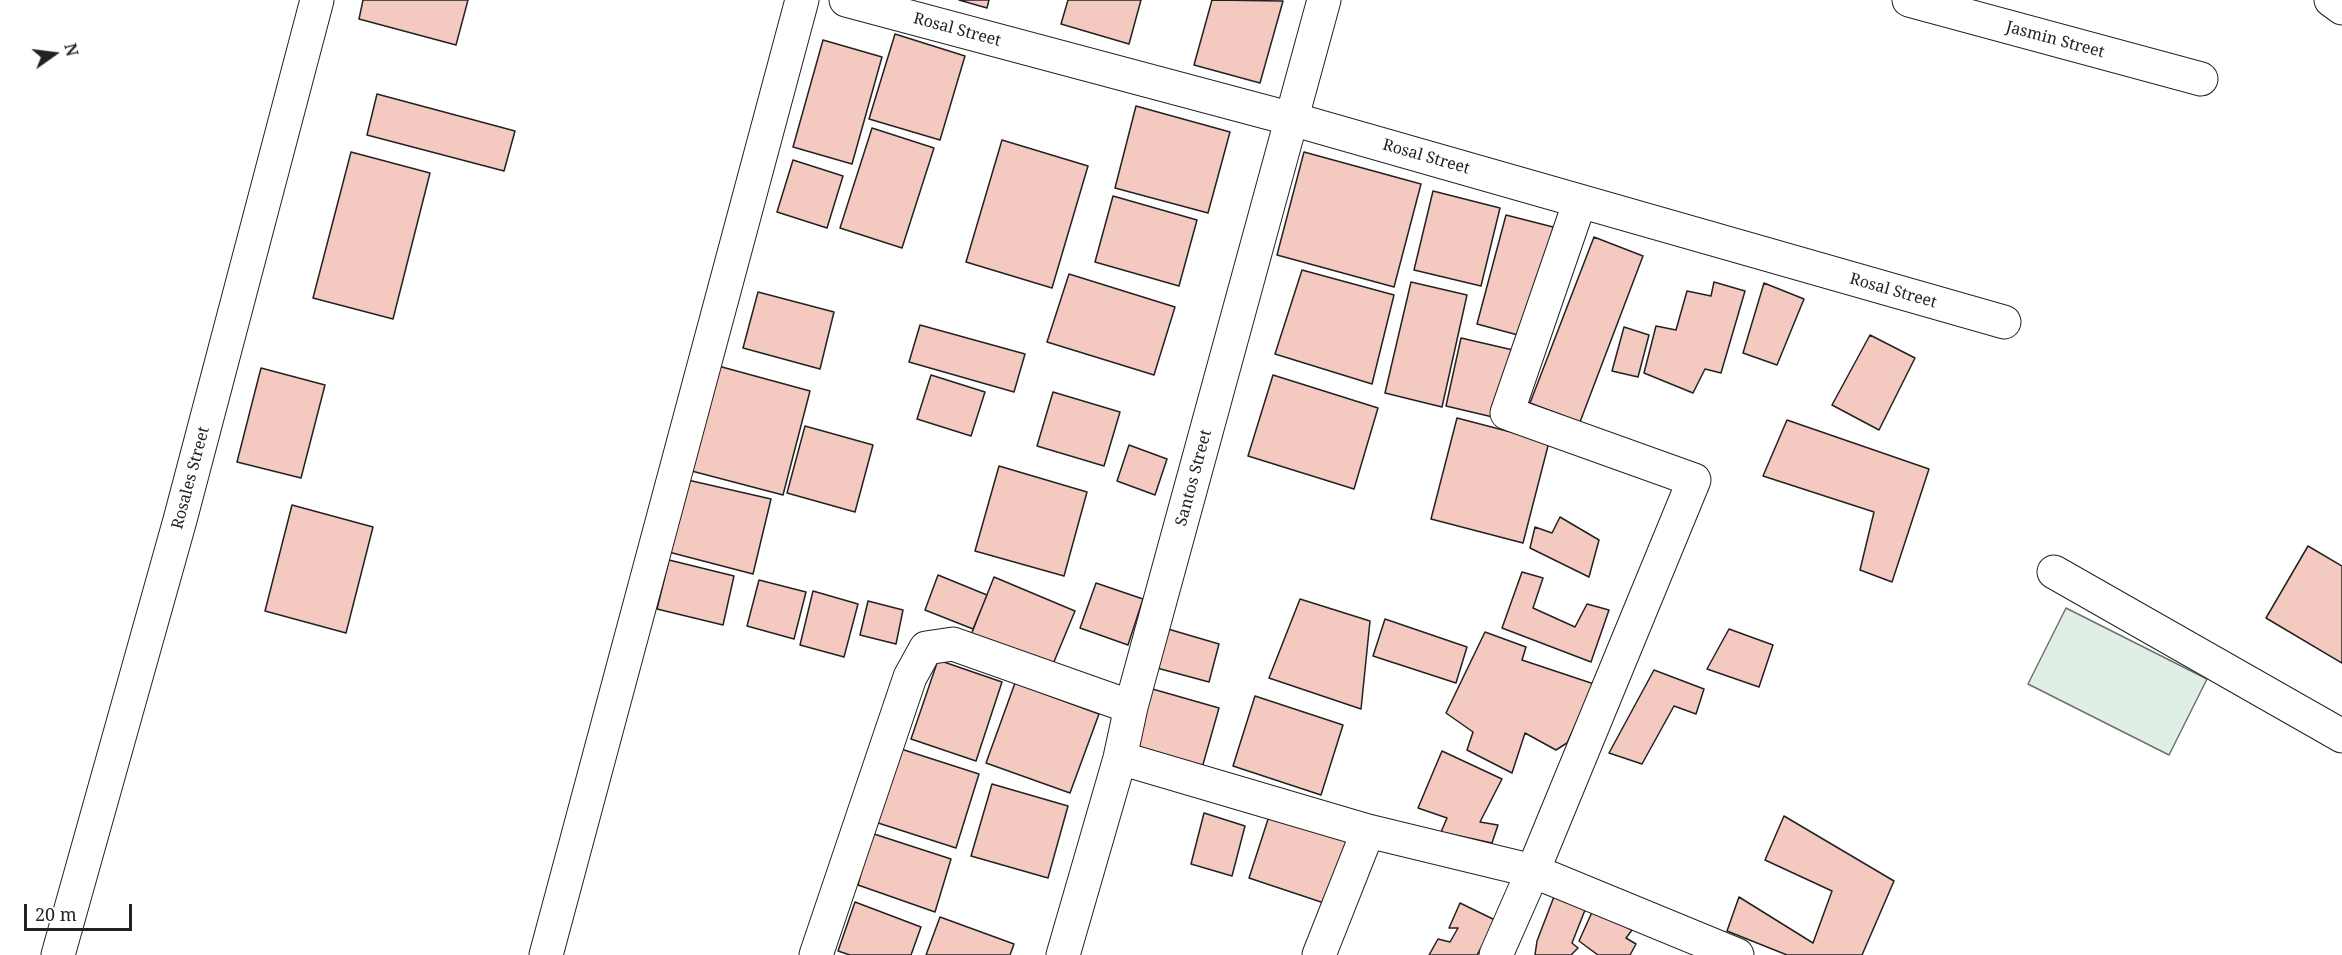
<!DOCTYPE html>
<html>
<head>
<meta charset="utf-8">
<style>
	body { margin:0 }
	#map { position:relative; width:2342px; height:955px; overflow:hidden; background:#fff; font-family:"Noto Serif",serif }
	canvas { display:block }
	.north { position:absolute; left:24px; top:24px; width:60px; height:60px; -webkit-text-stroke:4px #fff; paint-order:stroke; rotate:76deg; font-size:16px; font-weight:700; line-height:24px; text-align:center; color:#222 }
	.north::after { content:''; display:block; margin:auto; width:21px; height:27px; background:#222; clip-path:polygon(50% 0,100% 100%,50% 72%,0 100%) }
	.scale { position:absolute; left:24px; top:904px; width:108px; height:27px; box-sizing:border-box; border:3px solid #222; border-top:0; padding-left:8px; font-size:18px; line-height:21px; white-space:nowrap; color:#222; -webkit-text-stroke:4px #fff; paint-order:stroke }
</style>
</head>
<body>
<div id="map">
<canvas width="2342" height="955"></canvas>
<div class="north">N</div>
<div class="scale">20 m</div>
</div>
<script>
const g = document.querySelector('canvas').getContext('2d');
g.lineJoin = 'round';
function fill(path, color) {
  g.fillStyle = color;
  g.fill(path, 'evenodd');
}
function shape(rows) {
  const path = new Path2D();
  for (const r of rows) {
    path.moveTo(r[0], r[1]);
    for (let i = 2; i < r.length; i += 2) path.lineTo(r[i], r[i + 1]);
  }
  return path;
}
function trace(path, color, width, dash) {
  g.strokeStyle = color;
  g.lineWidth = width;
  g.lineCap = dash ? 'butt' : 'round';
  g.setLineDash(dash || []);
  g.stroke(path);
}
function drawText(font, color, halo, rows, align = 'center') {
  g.font = font + ' "Noto Serif",serif';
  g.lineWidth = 4.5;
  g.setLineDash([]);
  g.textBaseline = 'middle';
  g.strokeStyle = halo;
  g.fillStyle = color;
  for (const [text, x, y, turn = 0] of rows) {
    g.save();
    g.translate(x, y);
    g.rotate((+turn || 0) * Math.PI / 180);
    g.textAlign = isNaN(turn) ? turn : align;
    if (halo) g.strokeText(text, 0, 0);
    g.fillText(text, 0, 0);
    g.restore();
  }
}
const green = shape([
	[2066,608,2207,679,2169,755,2028,684,2066,608]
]);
const building = shape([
	[363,0,468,0,456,45,359,19,363,0],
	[959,0,989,0,987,8,959,0],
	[1068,0,1141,0,1129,44,1061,24,1068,0],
	[1212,0,1283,1,1260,83,1194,65,1212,0],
	[895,34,965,56,940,140,869,119,895,34],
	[823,40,882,57,852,164,793,147,823,40],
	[377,94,515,131,504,171,367,135,377,94],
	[1136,106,1230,132,1208,213,1115,188,1136,106],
	[872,128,934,148,902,248,840,228,872,128],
	[1002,140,1088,166,1052,288,966,262,1002,140],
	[351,152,430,173,393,319,313,298,351,152],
	[1304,152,1421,184,1394,287,1277,255,1304,152],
	[793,160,843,176,827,228,777,212,793,160],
	[1433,191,1500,208,1481,286,1414,270,1433,191],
	[1113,196,1197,220,1179,286,1095,262,1113,196],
	[1506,215,1557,228,1529,338,1477,324,1506,215],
	[1594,237,1643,256,1580,422,1530,403,1594,237],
	[1302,270,1394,295,1372,384,1275,354,1302,270],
	[1069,274,1175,307,1154,375,1047,342,1069,274],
	[1411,282,1467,295,1442,407,1385,393,1411,282],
	[1714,282,1745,291,1721,373,1705,369,1693,393,1644,373,1656,326,1676,330,1687,291,1711,296,1714,282],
	[1764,283,1804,299,1777,365,1743,353,1764,283],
	[758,292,834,312,820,369,743,348,758,292],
	[920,325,1025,354,1014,392,909,362,920,325],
	[1624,327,1649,335,1638,377,1612,371,1624,327],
	[1870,335,1915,358,1879,430,1832,405,1870,335],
	[1461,338,1513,350,1497,418,1446,406,1461,338],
	[711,364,810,391,783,495,684,469,711,364],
	[261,368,325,385,301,478,237,462,261,368],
	[931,375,985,392,971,436,917,419,931,375],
	[1273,375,1378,408,1354,489,1248,456,1273,375],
	[1053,392,1120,412,1104,466,1037,446,1053,392],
	[1457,418,1549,442,1523,543,1431,519,1457,418],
	[1787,420,1929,469,1892,582,1860,570,1874,512,1763,476,1787,420],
	[805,426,873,445,855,512,787,493,805,426],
	[1129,445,1167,459,1155,495,1117,481,1129,445],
	[999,466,1087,492,1064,576,975,551,999,466],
	[679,478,771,499,753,574,661,550,679,478],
	[292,505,373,527,346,633,265,611,292,505],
	[1560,517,1599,540,1589,577,1530,548,1535,527,1552,533,1560,517],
	[2308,546,2342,566,2342,663,2266,618,2308,546],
	[669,560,734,576,723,625,657,609,669,560],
	[1522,572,1543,578,1533,608,1575,627,1587,604,1609,610,1591,662,1502,628,1522,572],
	[938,575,987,595,973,629,925,610,938,575],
	[994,577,1075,611,1051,669,971,635,994,577],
	[759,580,806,592,794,639,747,626,759,580],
	[1096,583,1143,599,1128,645,1080,628,1096,583],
	[813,591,858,604,844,657,800,645,813,591],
	[1300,599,1370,621,1361,709,1269,678,1300,599],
	[868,601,903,610,896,644,860,635,868,601],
	[1385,619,1467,647,1456,683,1373,656,1385,619],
	[1168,629,1219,644,1209,682,1157,668,1168,629],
	[1729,629,1773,645,1759,687,1707,669,1729,629],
	[1485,632,1526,647,1522,660,1594,684,1567,743,1556,750,1525,733,1512,773,1467,750,1473,732,1446,713,1485,632],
	[938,660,1002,682,976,761,911,739,938,660],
	[1654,670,1704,689,1696,714,1674,706,1642,764,1609,753,1654,670],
	[1015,683,1099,714,1070,793,986,763,1015,683],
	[1149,688,1219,708,1200,775,1131,755,1149,688],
	[1255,696,1343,725,1321,795,1233,766,1255,696],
	[898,748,979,774,956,848,875,822,898,748],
	[1442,751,1502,779,1480,822,1498,825,1492,843,1441,832,1447,818,1418,808,1442,751],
	[992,784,1068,806,1048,878,971,856,992,784],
	[1271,810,1349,836,1327,904,1249,878,1271,810],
	[1204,813,1245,826,1232,876,1191,864,1204,813],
	[1784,816,1894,881,1862,955,1787,955,1727,931,1739,897,1813,943,1832,891,1765,860,1784,816],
	[871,833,951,859,935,912,858,885,871,833],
	[1555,894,1587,905,1572,943,1578,948,1571,955,1535,955,1537,941,1555,894],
	[855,902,921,927,911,955,850,955,838,951,855,902],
	[1460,903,1497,921,1477,955,1429,955,1438,939,1450,942,1458,928,1449,928,1460,903],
	[1593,910,1632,930,1626,938,1636,944,1630,955,1598,955,1579,941,1593,910],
	[940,917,1014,944,1010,955,926,955,940,917]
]);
const minor = shape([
	[846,0,1292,119,2004,322],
	[1909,0,2201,79],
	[2331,0,2342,8],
	[2054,572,2342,736],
	[1120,758,1368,831,1533,871,1737,955],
	[546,955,802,0],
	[816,955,910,677,926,648,953,644,1131,707],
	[1063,955,1120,758,1131,707,1324,0],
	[1319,955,1368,831],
	[1496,955,1533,871,1694,480,1507,413,1580,201]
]);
const major = shape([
	[58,955,180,520,317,0]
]);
const streetNames = [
	["Rosal Street",957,30,15],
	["Jasmin Street",2055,40,15],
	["Rosal Street",1426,157,16],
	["Rosal Street",1893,291,16],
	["Rosales Street",191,478,-75],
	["Santos Street",1194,478,-75]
];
fill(green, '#e0efe3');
trace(green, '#6f6f6f', 1.5);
fill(building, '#f3c9c0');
trace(building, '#222', 1.5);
trace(minor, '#222', 35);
trace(major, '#222', 35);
trace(minor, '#fff', 33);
trace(major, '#fff', 33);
drawText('16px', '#222', '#fff', streetNames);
</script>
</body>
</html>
